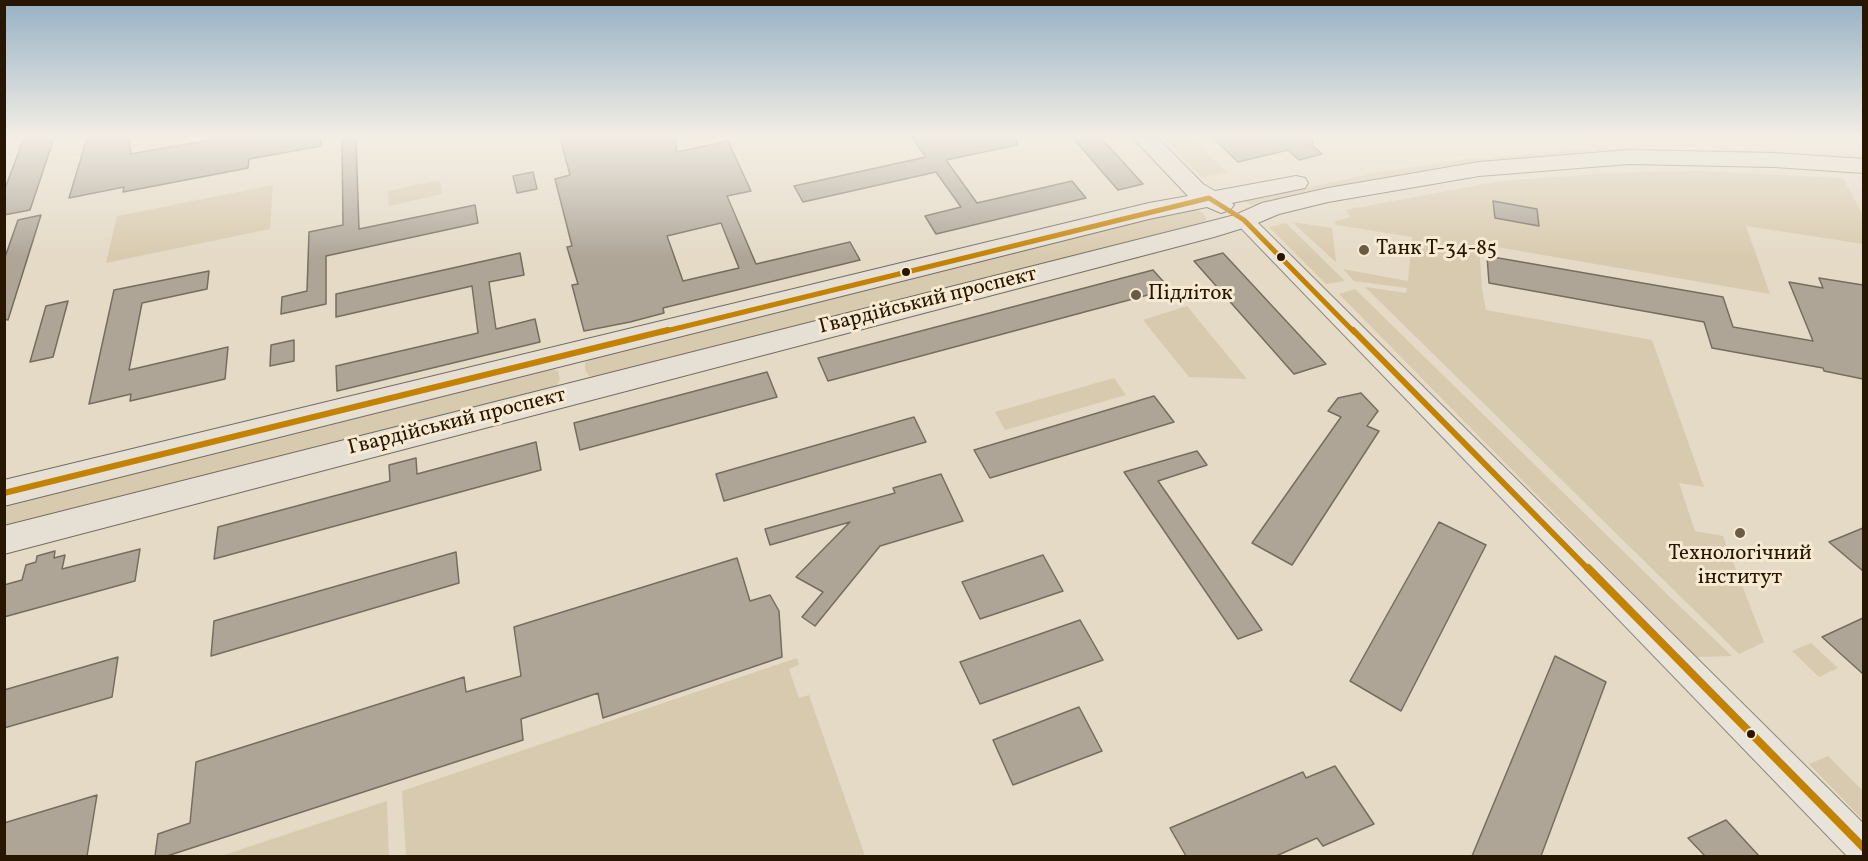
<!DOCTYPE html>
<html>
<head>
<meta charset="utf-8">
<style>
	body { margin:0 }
	#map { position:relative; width:1868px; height:861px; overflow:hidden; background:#e4dac6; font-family:Vollkorn,serif }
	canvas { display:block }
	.frame { position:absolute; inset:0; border:6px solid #271601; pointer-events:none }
</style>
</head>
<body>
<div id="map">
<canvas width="1868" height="861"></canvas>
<div class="frame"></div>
</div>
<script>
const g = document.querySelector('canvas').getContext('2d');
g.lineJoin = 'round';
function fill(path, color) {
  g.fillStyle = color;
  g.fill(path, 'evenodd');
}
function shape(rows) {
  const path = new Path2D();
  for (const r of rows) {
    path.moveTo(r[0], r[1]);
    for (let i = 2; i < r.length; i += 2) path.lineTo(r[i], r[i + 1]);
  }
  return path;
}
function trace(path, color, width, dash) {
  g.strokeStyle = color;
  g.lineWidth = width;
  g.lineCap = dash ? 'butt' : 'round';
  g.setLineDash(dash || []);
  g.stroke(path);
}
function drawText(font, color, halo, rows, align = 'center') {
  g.font = font + ' Vollkorn,serif';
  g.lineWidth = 6;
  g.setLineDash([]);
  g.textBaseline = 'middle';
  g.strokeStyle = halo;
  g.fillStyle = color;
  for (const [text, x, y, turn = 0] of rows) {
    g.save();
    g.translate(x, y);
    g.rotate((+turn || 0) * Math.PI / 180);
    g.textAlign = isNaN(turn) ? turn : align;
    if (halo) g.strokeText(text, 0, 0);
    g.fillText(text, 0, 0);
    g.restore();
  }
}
const green = shape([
	[1163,138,1192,138,1227,172,1202,178],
	[1607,148,1766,151,1863,157,1863,160,1610,153,1553,156,1463,164,1379,178,1252,205,1244,201,1375,173,1461,160],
	[1696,171,1843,178,1863,215,1863,244,1746,226,1770,294,1479,244,1482,289,1486,310,1652,340,1704,487,1679,483,1695,531,1723,536,1764,642,1739,654,1365,287,1406,293,1407,288,1354,281,1343,269,1408,281,1412,237,1336,225,1335,221,1351,217,1345,210,1501,181,1612,173],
	[440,180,442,194,389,206,388,191],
	[273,185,270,229,106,263,117,216],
	[1193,207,1203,213,1207,221,598,378,589,376,585,370,585,363,590,357],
	[1292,222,1332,228,1336,262],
	[1286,223,1345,281,1326,284,1269,227],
	[1355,289,1670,597,1732,656,1696,657,1339,294],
	[1187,306,1247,379,1189,377,1143,320],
	[549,367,558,371,560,379,556,387,5,529,5,502],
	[1114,378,1126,395,1005,430,995,412],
	[1811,643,1838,668,1819,677,1792,651],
	[797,658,799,665,789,669,799,698,809,695,865,856,406,856,402,791],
	[1828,756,1863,791,1863,820,1809,764],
	[387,801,389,856,221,856]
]);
const building = shape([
	[24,138,54,138,30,210,4,215,4,191,24,138],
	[87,138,129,138,131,154,220,138,321,138,321,146,249,159,248,168,123,192,124,187,69,198,87,138],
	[560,138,675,138,677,152,728,141,751,191,727,196,756,264,850,242,860,260,663,308,664,313,630,322,584,331,572,285,578,284,567,247,572,246,555,179,570,175,560,138],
	[721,223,739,268,683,281,667,236,721,223],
	[912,138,1017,138,1017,145,946,160,977,203,1072,181,1086,198,936,234,925,216,961,207,936,172,803,202,794,186,926,157,912,138],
	[1073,138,1101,138,1143,184,1118,190,1073,138],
	[1213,138,1312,138,1313,144,1311,144,1322,154,1299,160,1288,150,1238,162,1213,138],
	[342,139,356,139,359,229,475,205,478,223,326,256,326,304,281,314,282,297,307,291,309,232,343,225,342,139],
	[533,172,537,189,517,193,513,176,533,172],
	[1493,201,1537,209,1539,226,1495,218,1493,201],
	[41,215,8,320,4,319,4,260,18,220,41,215],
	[520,253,524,275,489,282,496,329,535,319,540,342,337,391,336,366,478,333,472,286,336,317,336,294,520,253],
	[1223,253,1314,351,1326,364,1294,374,1194,261,1223,253],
	[1487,256,1723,297,1733,327,1813,341,1789,282,1823,288,1819,278,1863,285,1863,379,1824,371,1823,368,1712,348,1704,322,1489,283,1487,256],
	[1153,270,1170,289,828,381,818,358,1153,270],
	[209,271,207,289,142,303,129,370,228,347,225,379,130,401,131,394,89,404,114,290,209,271],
	[68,301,53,357,30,362,46,306,68,301],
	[294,340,294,361,270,366,271,345,294,340],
	[767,372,777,397,580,450,574,423,767,372],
	[1361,393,1378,411,1367,426,1379,431,1292,565,1252,543,1341,417,1328,411,1338,398,1361,393],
	[1154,396,1174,422,990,478,974,450,1154,396],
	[914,417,926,442,724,501,716,474,914,417],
	[536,442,541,470,214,559,218,527,390,481,389,465,416,458,417,474,536,442],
	[1197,451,1207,465,1158,481,1262,630,1238,639,1124,472,1197,451],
	[941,474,963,521,880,546,815,626,802,617,823,592,796,577,850,522,770,545,765,529,895,493,893,488,941,474],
	[1439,522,1486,545,1401,711,1350,681,1439,522],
	[1863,528,1863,571,1829,542,1863,528],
	[140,549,135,581,4,617,4,585,22,580,26,565,36,562,37,556,55,551,54,558,65,555,62,569,140,549],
	[456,552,459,583,211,656,214,621,456,552],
	[1043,555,1063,591,980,619,962,582,1043,555],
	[737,558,750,601,770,595,779,611,782,657,603,718,598,693,521,719,523,740,167,856,155,856,158,834,190,823,196,762,464,677,466,692,521,676,514,627,737,558],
	[1863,618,1863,674,1822,637,1863,618],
	[1080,620,1103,660,980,704,960,662,1080,620],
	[1555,656,1606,682,1541,856,1472,856,1555,656],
	[118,657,112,697,4,728,4,690,118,657],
	[1079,707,1102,751,1013,785,993,740,1079,707],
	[1335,766,1374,824,1323,846,1317,838,1276,856,1186,856,1170,828,1303,772,1306,778,1335,766],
	[97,795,87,856,4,856,4,823,97,795],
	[1726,820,1759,856,1705,856,1688,838,1726,820]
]);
const minor = shape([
	[1244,214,1251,216,1864,824,1864,856,1847,856,1237,224,1234,220,1237,216,1244,214]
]);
const major = shape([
	[1133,138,1158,138,1203,184,1215,191,1296,176,1305,178,1308,183,1305,188,1232,203,1234,205,1230,210,1221,213,1207,207,1149,219,4,506,4,480,1149,203,1188,196,1133,138],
	[1629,150,1774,153,1864,159,1864,173,1774,167,1629,164,1479,176,1328,202,1279,214,1253,225,1214,237,4,554,4,526,1196,225,1235,215,1262,203,1328,188,1479,162,1629,150]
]);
const bus1Far2 = shape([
	[662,332,1209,198,1244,220,1354,332]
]);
const bus1Far1 = shape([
	[1353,330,1589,570],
	[4,493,668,330]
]);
const bus1 = shape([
	[1588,568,1864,848]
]);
const markers = [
	[1364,250,6,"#695b46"],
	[1281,257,5,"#271601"],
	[906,272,5,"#271601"],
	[1136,295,6,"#695b46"],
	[1740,533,6,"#695b46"],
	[1751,734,5,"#271601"]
];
const poiNames = [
	["Танк Т-34-85",1376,250],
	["Підліток",1148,295],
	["Технологічний",1740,555,"center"],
	["інститут",1740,579,"center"]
];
const streetNames = [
	["Гвардійський проспект",928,302,-14],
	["Гвардійський проспект",457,423,-14]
];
fill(green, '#d8caae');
fill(building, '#aea597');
trace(building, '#756e60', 1.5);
trace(minor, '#90897b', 2);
trace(major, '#756e60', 2);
fill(minor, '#e9e4da');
fill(major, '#e6dfd4');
trace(bus1Far2, '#c38200', 5);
trace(bus1Far1, '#c38200', 6);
trace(bus1, '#c38200', 8);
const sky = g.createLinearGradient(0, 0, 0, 258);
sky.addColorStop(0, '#97b1c5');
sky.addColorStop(0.53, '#f3eee5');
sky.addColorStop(1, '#f3eee500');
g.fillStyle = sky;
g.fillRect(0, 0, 1868, 258);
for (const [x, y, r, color] of markers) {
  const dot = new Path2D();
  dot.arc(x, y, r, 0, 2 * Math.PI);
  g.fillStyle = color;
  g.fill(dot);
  trace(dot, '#f6ead2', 2);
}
drawText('21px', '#271601', '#f6ead2', poiNames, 'left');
drawText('21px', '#271601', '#f6ead2', streetNames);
</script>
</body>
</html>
